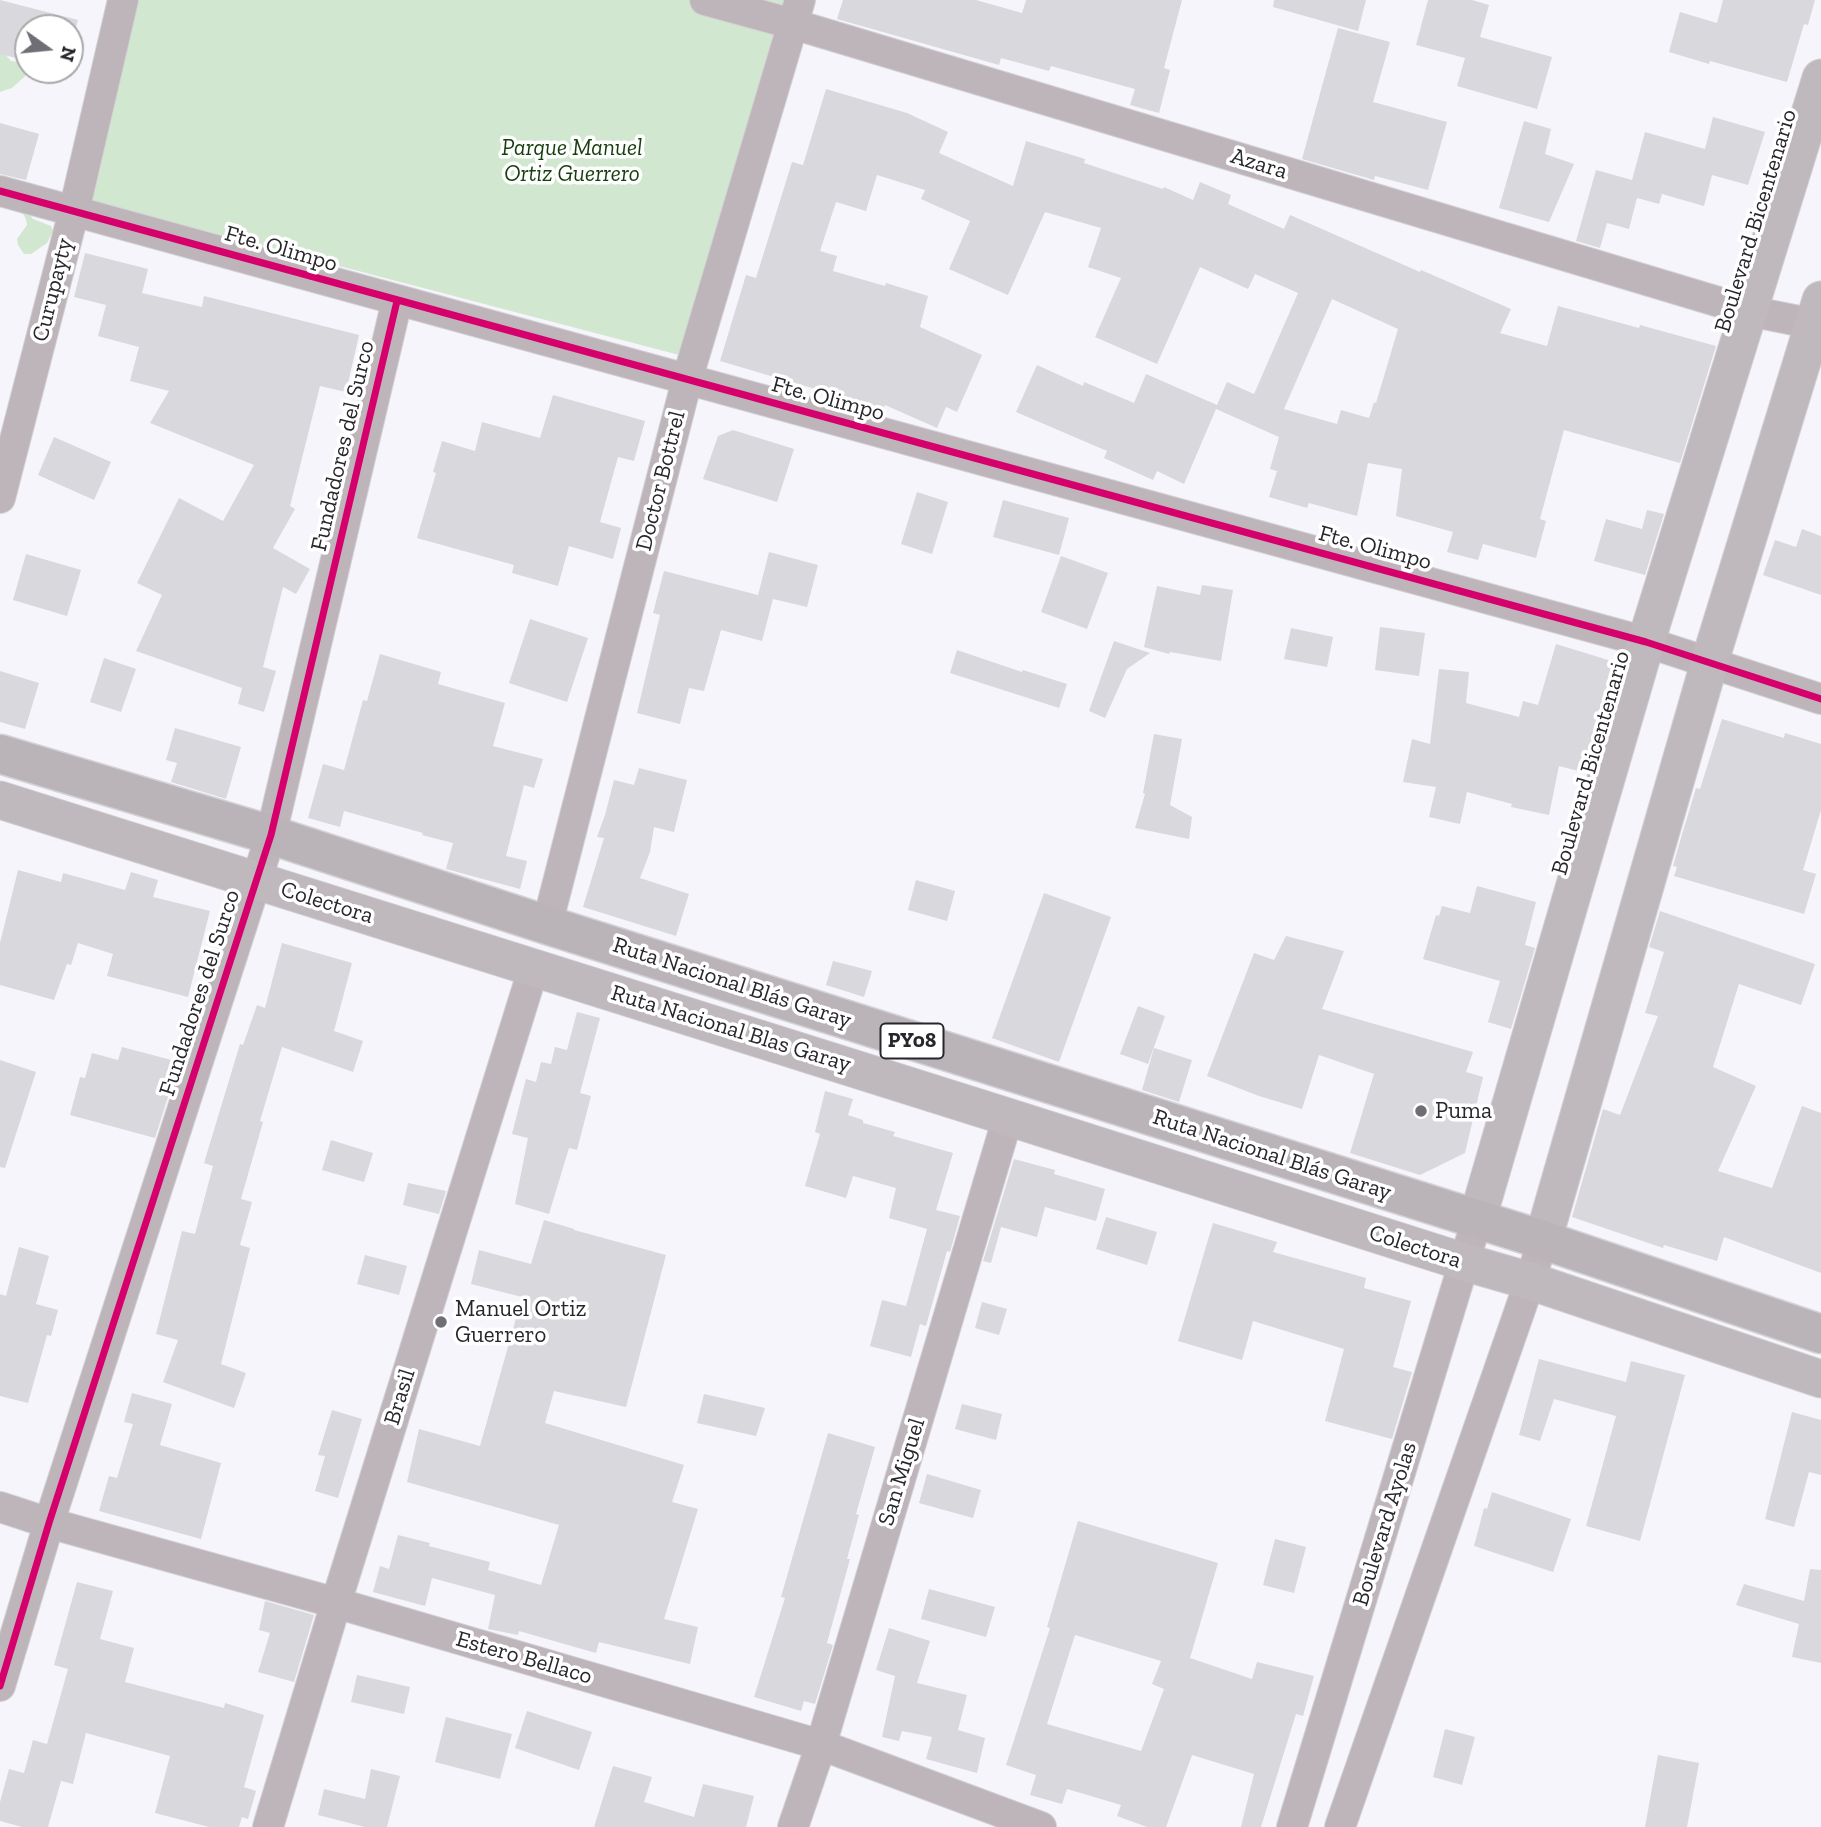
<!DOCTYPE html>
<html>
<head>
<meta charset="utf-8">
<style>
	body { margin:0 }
	#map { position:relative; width:1821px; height:1827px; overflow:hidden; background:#f6f5fb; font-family:"Zilla Slab",serif }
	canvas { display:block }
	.north { position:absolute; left:14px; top:14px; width:70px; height:70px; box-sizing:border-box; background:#fff; border:2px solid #a9a8aa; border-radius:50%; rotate:105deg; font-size:19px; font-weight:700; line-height:28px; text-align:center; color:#27262b }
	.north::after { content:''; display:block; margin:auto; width:24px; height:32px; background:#6f6e74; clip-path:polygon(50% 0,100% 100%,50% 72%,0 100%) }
</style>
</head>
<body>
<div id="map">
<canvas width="1821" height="1827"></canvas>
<div class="north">N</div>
</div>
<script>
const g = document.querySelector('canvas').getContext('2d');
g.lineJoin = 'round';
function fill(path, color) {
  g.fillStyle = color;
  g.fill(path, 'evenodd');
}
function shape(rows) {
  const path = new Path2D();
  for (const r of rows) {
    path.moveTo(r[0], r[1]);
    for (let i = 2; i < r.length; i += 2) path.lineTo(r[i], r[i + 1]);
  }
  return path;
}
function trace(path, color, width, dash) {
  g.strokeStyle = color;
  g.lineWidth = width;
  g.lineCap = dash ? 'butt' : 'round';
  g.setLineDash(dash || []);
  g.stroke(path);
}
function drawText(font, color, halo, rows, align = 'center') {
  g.font = font + ' "Zilla Slab",serif';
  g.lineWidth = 7;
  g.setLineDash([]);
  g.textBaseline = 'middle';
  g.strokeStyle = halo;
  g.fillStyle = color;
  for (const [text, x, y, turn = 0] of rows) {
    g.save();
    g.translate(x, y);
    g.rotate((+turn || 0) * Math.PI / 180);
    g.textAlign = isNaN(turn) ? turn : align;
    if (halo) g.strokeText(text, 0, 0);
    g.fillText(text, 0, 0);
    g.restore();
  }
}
const green = shape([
	[138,0,788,0,683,356,91,201],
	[0,48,11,61,17,62,28,59,28,70,32,70,12,88,0,92],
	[22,204,33,219,51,226,53,231,47,243,31,254,24,254,18,245,17,239,27,225,26,219,23,214,6,208]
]);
const building = shape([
	[0,0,78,20,70,50,70,28,28,28,28,61,0,54],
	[843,0,976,0,1022,13,1026,0,1182,0,1164,68,1170,70,1159,113,1130,105,1135,89,1051,66,1049,71,1001,58,999,65,837,19],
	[1274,0,1366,0,1358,31,1273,7],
	[1428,0,1472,0,1489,5,1480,37,1552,57,1537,109,1457,86,1465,58,1416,45],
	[1723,0,1815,0,1808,25,1804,24,1787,82,1710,61,1709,64,1669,52,1680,12,1717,23],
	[1338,28,1390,42,1373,102,1447,122,1428,190,1375,176,1374,180,1302,159],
	[826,89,907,113,948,132,939,153,1013,186,1026,141,1085,159,1084,163,1163,189,1164,187,1193,200,1200,182,1231,195,1228,204,1284,229,1290,215,1420,272,1421,270,1511,309,1500,333,1547,346,1558,306,1639,328,1640,325,1716,346,1680,463,1564,430,1540,519,1546,521,1536,558,1483,544,1478,560,1447,552,1453,532,1396,516,1402,469,1368,463,1357,516,1309,503,1307,508,1269,497,1277,471,1270,469,1279,437,1216,409,1184,484,1157,471,1153,480,1104,458,1107,451,1016,412,1037,365,1083,386,1084,382,1134,403,1146,374,1217,405,1227,382,1254,394,1298,293,1255,274,1248,289,1200,267,1157,364,1095,337,1121,278,1088,267,1101,228,1045,212,1008,295,949,269,970,221,921,199,925,190,877,175,866,211,836,202,820,251,837,256,833,271,885,286,886,283,928,296,920,327,982,355,957,412,946,407,937,428,885,405,883,409,720,361,746,275,756,278,792,162,803,165],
	[1332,299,1398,329,1376,403,1374,402,1369,418,1341,410,1337,424,1284,409],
	[1713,117,1765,132,1748,185,1712,175,1704,206,1662,194,1659,204,1637,198,1629,229,1607,223,1600,248,1576,241,1596,170,1632,180,1645,132,1705,149],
	[1524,121,1551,129,1545,154,1574,164,1549,222,1499,208],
	[0,123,39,134,26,180,0,174],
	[85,253,148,269,142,293,202,307,204,296,359,335,346,392,320,386,290,506,295,509,273,548,310,569,296,594,283,587,263,667,276,671,264,712,238,704,242,688,136,651,162,595,137,583,179,498,223,521,254,465,150,423,169,391,130,381,139,347,98,336,106,305,74,297],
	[553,395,645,421,634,461,618,457,600,522,621,528,613,559,569,546,558,586,512,573,514,565,417,538,436,473,433,472,442,441,475,451,482,422,540,438],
	[733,430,794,449,777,502,703,479,718,436],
	[54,437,111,462,94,500,38,475],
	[917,492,948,502,932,554,901,544],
	[1003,500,1069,518,1059,555,993,537],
	[1647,510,1664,514,1645,575,1594,561,1606,519,1642,529],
	[1802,529,1821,536,1821,595,1763,575,1775,540,1796,547],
	[769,552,818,565,807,607,773,599,762,641,721,630,704,691,689,688,680,724,637,713,660,615,653,613,664,571,758,595],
	[26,554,81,570,67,616,13,600],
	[1061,556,1108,573,1087,629,1041,612],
	[1202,585,1233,590,1221,661,1170,652,1169,654,1144,647,1157,586,1200,595],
	[530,619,588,638,567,702,509,683],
	[1380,627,1425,633,1419,676,1375,670],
	[1291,628,1333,637,1327,667,1284,659],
	[1114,641,1150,653,1127,669,1105,718,1089,711],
	[1556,644,1618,663,1586,773,1559,766,1549,815,1511,807,1512,804,1467,792,1460,824,1429,817,1436,787,1403,782,1412,739,1430,744,1439,669,1469,672,1466,703,1519,717,1523,701,1538,705],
	[957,650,1022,672,1023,670,1067,684,1059,708,950,673],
	[380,654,441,672,438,684,505,703,493,746,543,759,534,788,524,785,506,856,527,861,520,889,446,869,453,843,422,835,423,833,344,811,340,827,308,818,323,764,344,770,363,700,367,701],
	[104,658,136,669,121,712,90,702],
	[0,671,39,683,25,729,0,722],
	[1722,719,1784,738,1785,733,1821,744,1821,810,1803,870,1816,874,1804,914,1674,876,1677,867,1673,866,1683,831,1696,788,1700,789],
	[175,728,241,747,226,799,171,782,177,763,166,760],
	[1154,734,1182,739,1170,805,1192,817,1189,839,1135,828,1145,794,1143,793],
	[639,768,687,780,674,832,654,827,650,852,640,878,689,894,676,936,583,907,604,838,597,837,605,815,614,780,634,785],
	[18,870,61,882,63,873,125,890,131,872,158,880,153,897,210,911,188,997,107,976,113,954,78,943,71,965,67,964,54,1000,0,985,0,943],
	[916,880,955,891,947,921,908,910],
	[1477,886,1536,902,1525,945,1535,948,1511,1029,1488,1022,1500,981,1423,959,1436,915,1439,916,1442,906,1470,913],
	[1044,893,1111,917,1059,1062,992,1038],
	[1660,911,1815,964,1801,1005,1739,984,1713,1067,1756,1086,1718,1171,1772,1188,1802,1106,1821,1113,1821,1273,1724,1237,1717,1261,1664,1245,1663,1248,1572,1217,1603,1109,1620,1115,1658,1016,1645,1013,1664,952,1649,947],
	[1286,936,1344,951,1322,1009,1473,1052,1466,1072,1483,1077,1465,1153,1420,1175,1350,1153,1374,1074,1319,1055,1302,1109,1259,1096,1207,1076,1254,953,1274,960],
	[282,943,352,963,334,1031,363,1041,353,1072,282,1047,260,1121,263,1122,241,1199,252,1202,240,1245,250,1248,221,1364,246,1373,234,1408,163,1382,178,1340,156,1334,182,1231,195,1234,213,1166,204,1163,240,1044,243,1045,257,1005,265,1008],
	[833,961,872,971,864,997,826,985],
	[1138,1006,1165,1016,1148,1064,1120,1054],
	[577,1012,600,1018,580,1093,591,1096,577,1150,569,1148,549,1214,515,1204,528,1138,512,1134,526,1079,536,1082,541,1062,551,1064,555,1047,567,1050],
	[122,1047,179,1062,155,1138,70,1115,80,1077,85,1078,92,1053,118,1060],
	[1154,1048,1192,1060,1179,1102,1142,1090],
	[0,1060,36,1072,5,1168,0,1167],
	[825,1091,853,1099,848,1115,863,1120,863,1123,895,1132,893,1136,953,1153,936,1210,960,1216,950,1252,947,1251,926,1326,920,1324,911,1357,870,1346,882,1300,906,1306,927,1229,889,1218,896,1188,853,1176,846,1198,805,1186,820,1134,815,1132],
	[331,1140,373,1153,364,1182,322,1170],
	[1014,1159,1055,1170,1054,1174,1105,1189,1096,1221,1045,1207,1037,1237,994,1225],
	[408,1183,446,1191,439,1214,403,1205],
	[1106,1217,1157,1232,1147,1265,1096,1249],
	[544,1220,574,1229,574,1230,666,1255,626,1407,554,1391,545,1423,684,1465,672,1502,698,1509,664,1619,698,1627,690,1664,599,1642,596,1653,519,1631,518,1635,488,1629,495,1595,432,1578,425,1606,373,1592,380,1566,389,1569,398,1535,430,1543,429,1546,490,1562,488,1570,541,1585,559,1525,407,1482,419,1429,480,1446,522,1297,471,1284,479,1250,531,1264],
	[1213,1223,1277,1242,1273,1252,1366,1278,1364,1288,1411,1301,1393,1367,1412,1372,1392,1439,1325,1421,1344,1349,1253,1321,1242,1360,1178,1341],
	[994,1225,1001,1227,991,1263,983,1261],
	[19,1247,49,1256,36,1304,58,1310,51,1336,47,1335,28,1403,0,1396,0,1294,6,1296],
	[365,1255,407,1266,399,1295,357,1284],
	[982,1302,1007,1309,999,1335,975,1328],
	[1539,1359,1626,1382,1631,1361,1685,1375,1640,1541,1586,1526,1616,1416,1554,1399,1540,1441,1519,1435],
	[132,1393,172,1404,160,1445,221,1463,201,1539,99,1511,109,1476,117,1478,133,1424,124,1422],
	[704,1394,765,1408,756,1436,697,1423],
	[962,1404,1002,1414,996,1440,955,1429],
	[332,1410,362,1419,338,1498,315,1491,325,1456,318,1455],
	[1792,1412,1821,1420,1821,1475,1809,1472,1794,1527,1765,1519],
	[828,1433,875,1447,856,1514,859,1515,847,1559,850,1559,827,1643,833,1645,815,1704,804,1701,801,1711,754,1697,785,1598,781,1597],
	[927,1474,981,1490,973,1518,919,1503],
	[1492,1492,1571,1519,1553,1572,1474,1546,1484,1508,1487,1509],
	[1078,1521,1218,1563,1190,1658,1252,1679,1257,1662,1314,1676,1303,1716,1296,1714,1261,1827,1241,1827,1254,1774,1192,1755,1166,1827,1147,1827,1117,1816,1121,1805,1067,1789,1062,1804,1030,1795,1036,1775,1006,1765,1050,1628,1047,1627],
	[1075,1635,1161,1661,1152,1684,1164,1689,1141,1751,1047,1724],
	[1275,1539,1306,1547,1294,1593,1263,1585],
	[1810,1569,1821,1570,1821,1663,1792,1657,1799,1624,1736,1605,1744,1584,1804,1601],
	[77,1582,113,1591,100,1639,134,1648,125,1682,224,1708,225,1703,264,1715,244,1787,256,1791,248,1819,242,1817,239,1827,209,1827,155,1813,170,1756,86,1733,73,1784,61,1781,48,1827,22,1827,0,1821,0,1802,9,1769,24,1773,33,1740,47,1744,68,1669,54,1665],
	[929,1589,995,1607,986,1637,921,1619],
	[265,1601,314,1615,294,1682,258,1672,270,1633,259,1630],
	[889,1628,930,1641,917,1683,967,1695,958,1730,985,1738,977,1773,926,1759,932,1737,902,1731,899,1741,882,1737,895,1676,876,1670],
	[357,1675,410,1687,404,1714,351,1702],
	[527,1711,592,1732,579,1770,515,1748],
	[446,1717,512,1734,500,1779,435,1762],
	[1445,1729,1475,1737,1462,1785,1433,1777],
	[1658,1755,1699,1763,1687,1827,1645,1827],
	[613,1766,652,1777,644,1802,694,1817,703,1784,754,1796,746,1827,594,1827],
	[371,1769,400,1776,387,1827,365,1827,318,1815,324,1789,365,1799]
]);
const minor = shape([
	[705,0,793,24,1749,311,1814,324],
	[0,191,1646,642,1821,699],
	[0,498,74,211,123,0],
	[547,925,687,380,800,0],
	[0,1507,49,1523,336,1603,821,1745,1041,1827],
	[0,1686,49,1523,271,835,397,301],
	[268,1827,336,1603,534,967],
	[793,1827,821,1745,1008,1117],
	[1292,1827,1477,1220],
	[1340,1827,1530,1281,1543,1240]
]);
const major = shape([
	[0,800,1008,1117,1464,1262,1530,1281,1821,1379],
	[1477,1220,1646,642,1821,78],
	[1543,1240,1709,664,1821,300]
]);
const highway = shape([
	[0,754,271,835,547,925,1543,1240,1821,1334]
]);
const cycleway = shape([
	[0,191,1646,642,1821,699],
	[0,1686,49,1523,271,835,397,301]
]);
const markers = [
	[1421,1111,7,"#6f6e74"],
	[441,1322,7,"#6f6e74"]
];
const shields = [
	[912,1041,63]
];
const shieldNames = [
	["PY08",912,1041]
];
const parkNames = [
	["Parque Manuel",572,148],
	["Ortiz Guerrero",572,174]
];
const streetNames = [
	["Azara",1259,164,17],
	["Boulevard Bicentenario",1756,221,-73],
	["Fte. Olimpo",281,249,16],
	["Curupayty",53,290,-76],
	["Fte. Olimpo",828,399,15],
	["Fundadores del Surco",343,446,-77],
	["Doctor Bottrel",661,481,-76],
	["Fte. Olimpo",1375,548,15],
	["Boulevard Bicentenario",1591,763,-74],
	["Colectora",327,903,17],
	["Ruta Nacional Blás Garay",732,983,18],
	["Fundadores del Surco",200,993,-72],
	["Ruta Nacional Blas Garay",731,1029,17],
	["Ruta Nacional Blás Garay",1272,1155,18],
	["Colectora",1415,1247,18],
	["Brasil",400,1397,-73],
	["San Miguel",902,1472,-73],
	["Boulevard Ayolas",1385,1524,-73],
	["Estero Bellaco",524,1658,16]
];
const poiNames = [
	["Puma",1435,1111],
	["Manuel Ortiz",455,1309],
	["Guerrero",455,1335]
];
fill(green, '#d1e7d0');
fill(building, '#d9d8dd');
trace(minor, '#d2d1d5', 32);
trace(major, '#d2d1d5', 39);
trace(highway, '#d2d1d5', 41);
trace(minor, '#beb5ba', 30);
trace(major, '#bfb9bd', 37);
trace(highway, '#bab3b8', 38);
trace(cycleway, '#d6006c', 7);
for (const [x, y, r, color] of markers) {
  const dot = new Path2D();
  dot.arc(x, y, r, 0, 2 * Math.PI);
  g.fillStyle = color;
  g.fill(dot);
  trace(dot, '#fff', 2.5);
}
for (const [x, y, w] of shields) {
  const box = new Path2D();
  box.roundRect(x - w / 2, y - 17.5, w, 35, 5);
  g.fillStyle = '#fff';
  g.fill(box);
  trace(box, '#27262b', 2);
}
drawText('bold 21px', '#27262b', null, shieldNames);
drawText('italic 23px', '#153e0c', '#fff', parkNames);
drawText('23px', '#27262b', '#fff', streetNames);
drawText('23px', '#27262b', '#fff', poiNames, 'left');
</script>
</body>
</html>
